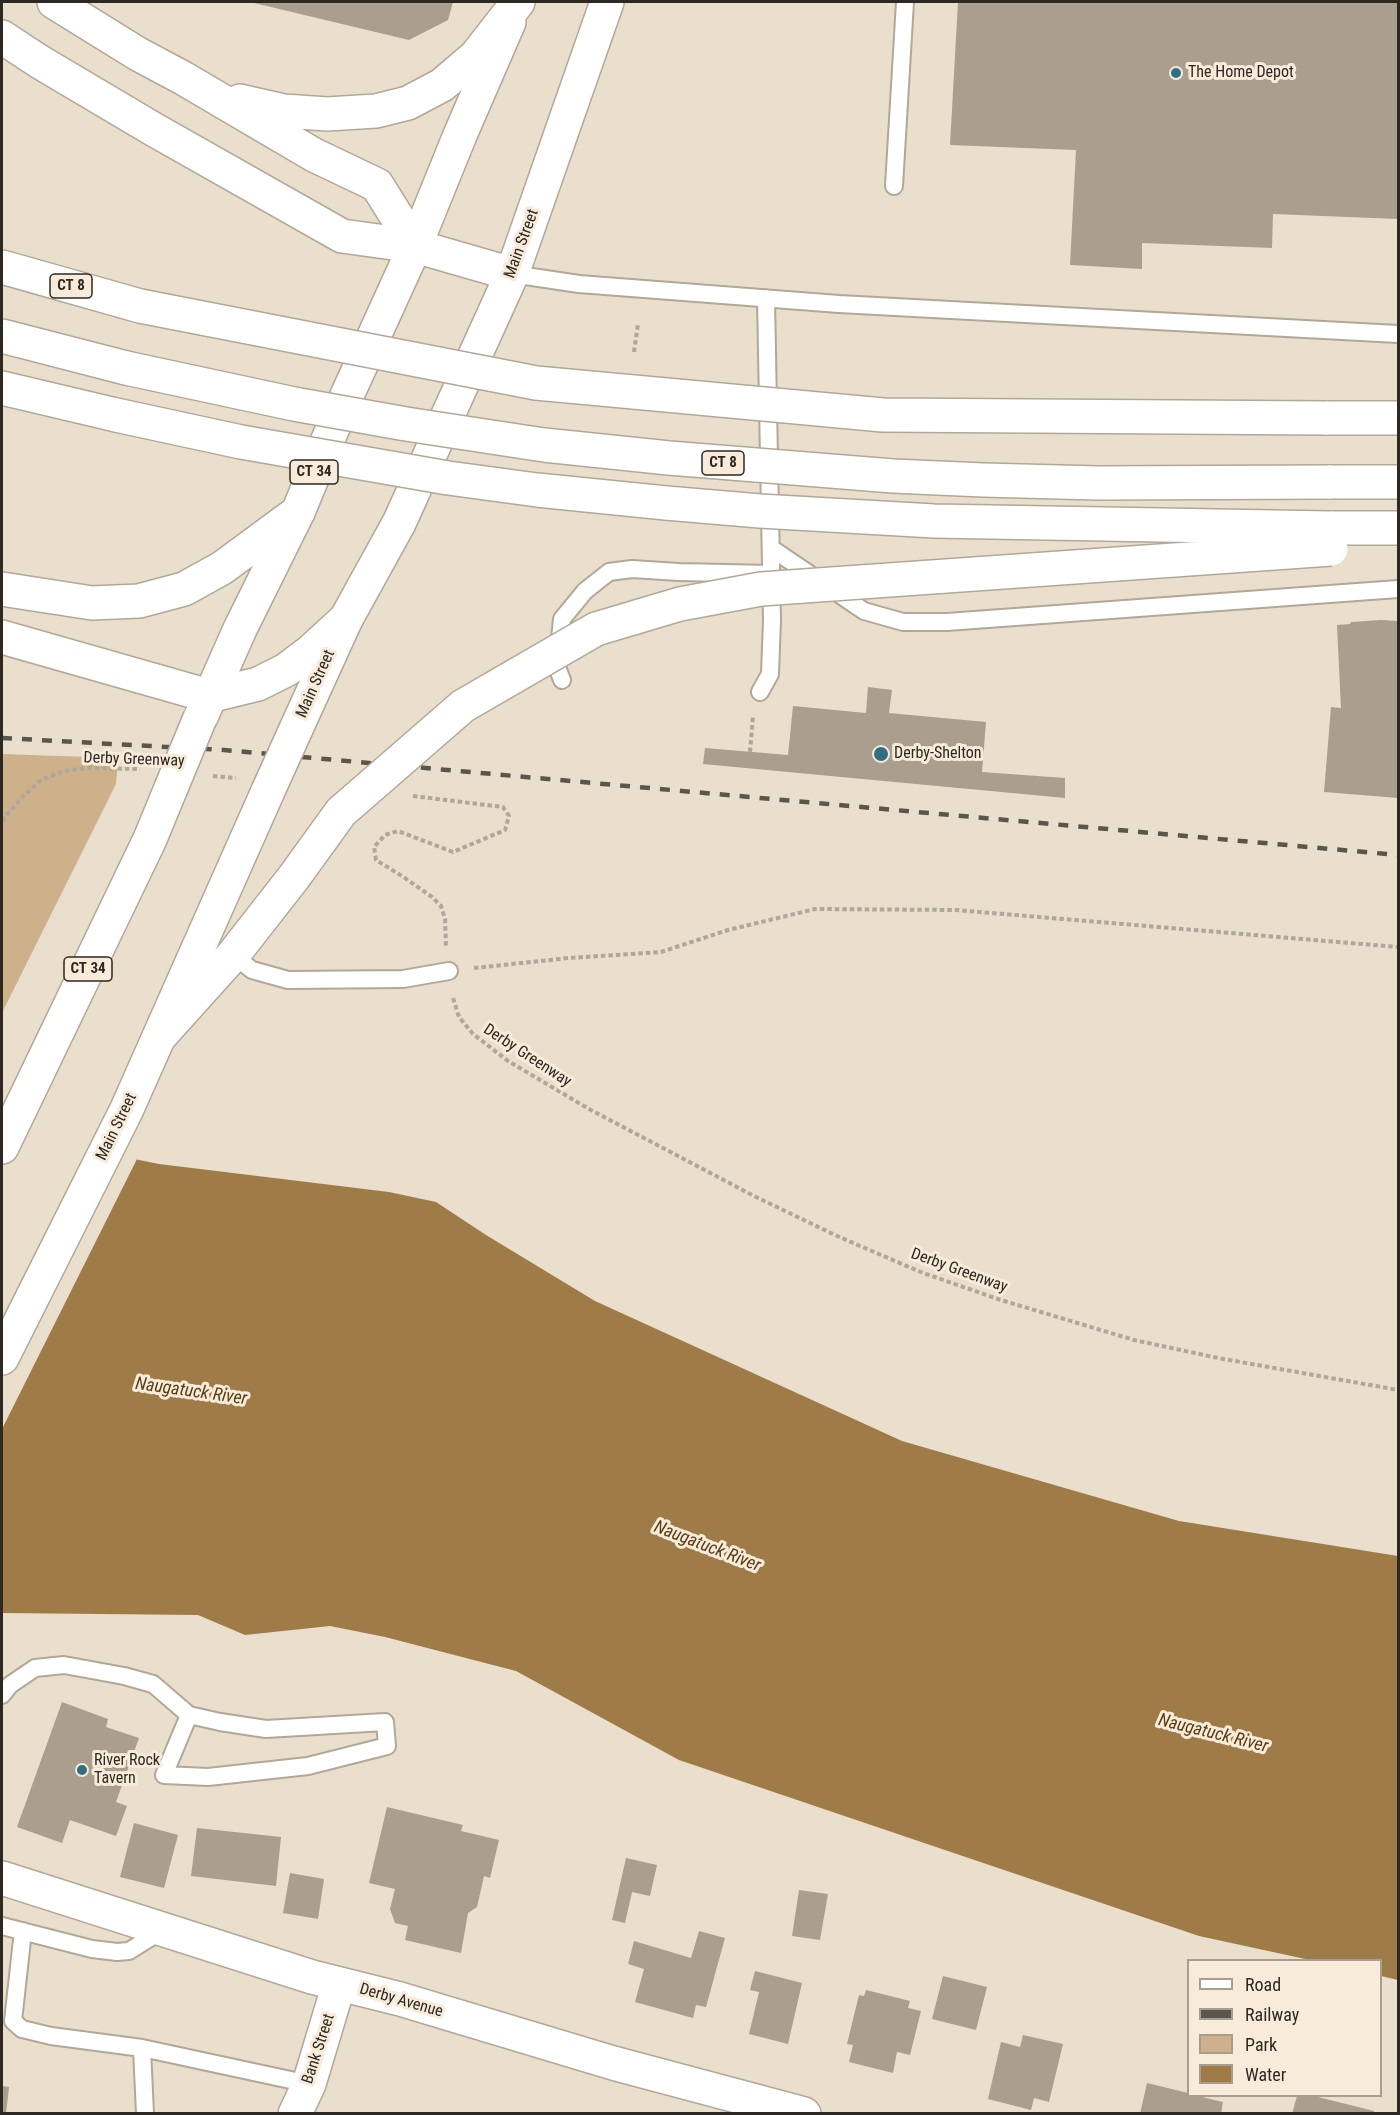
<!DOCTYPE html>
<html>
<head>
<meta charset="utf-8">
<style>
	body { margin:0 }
	#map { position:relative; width:1400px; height:2115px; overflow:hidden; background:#eadecd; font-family:"Roboto Condensed",sans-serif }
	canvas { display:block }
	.frame { position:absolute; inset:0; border:3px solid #2d2822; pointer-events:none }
	.legend { position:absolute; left:1187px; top:1959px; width:195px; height:138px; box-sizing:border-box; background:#f8ebda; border:2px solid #a79d90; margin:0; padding:8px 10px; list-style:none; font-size:18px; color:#2d2822 }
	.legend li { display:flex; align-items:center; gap:12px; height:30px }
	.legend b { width:30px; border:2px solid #a79d90 }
</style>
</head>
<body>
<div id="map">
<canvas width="1400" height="2115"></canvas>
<div class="frame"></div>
<ul class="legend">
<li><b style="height:8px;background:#fff"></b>Road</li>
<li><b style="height:8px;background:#5c554c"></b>Railway</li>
<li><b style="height:16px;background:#cdb18b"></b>Park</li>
<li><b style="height:16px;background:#9f7b48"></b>Water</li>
</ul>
</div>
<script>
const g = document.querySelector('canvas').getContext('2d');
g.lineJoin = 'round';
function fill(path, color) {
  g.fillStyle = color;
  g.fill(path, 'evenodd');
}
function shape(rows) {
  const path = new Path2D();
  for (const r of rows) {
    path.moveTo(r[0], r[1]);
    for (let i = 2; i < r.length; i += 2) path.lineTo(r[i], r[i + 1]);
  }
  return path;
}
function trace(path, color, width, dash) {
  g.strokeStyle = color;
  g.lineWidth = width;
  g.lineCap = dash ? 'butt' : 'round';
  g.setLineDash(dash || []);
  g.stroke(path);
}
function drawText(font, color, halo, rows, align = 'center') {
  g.font = font + ' "Roboto Condensed",sans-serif';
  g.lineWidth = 6;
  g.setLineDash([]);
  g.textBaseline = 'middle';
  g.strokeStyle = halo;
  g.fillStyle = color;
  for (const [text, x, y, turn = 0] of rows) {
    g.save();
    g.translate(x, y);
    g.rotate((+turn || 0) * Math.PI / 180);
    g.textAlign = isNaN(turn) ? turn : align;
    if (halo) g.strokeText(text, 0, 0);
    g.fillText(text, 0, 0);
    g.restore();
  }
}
const green = shape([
	[2,754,118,758,116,784,2,1013]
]);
const water = shape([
	[2,1132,159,1164,389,1192,436,1202,486,1235,595,1301,902,1441,1179,1521,1398,1556,1398,1980,1381,1976,1380,1960,1310,1960,1199,1936,679,1760,516,1671,385,1637,330,1626,245,1635,198,1615,2,1613]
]);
const pier = shape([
	[2,1129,138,1157,2,1429]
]);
const building = shape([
	[250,2,453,2,448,20,409,40],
	[958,2,1398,2,1398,219,1273,214,1272,248,1142,243,1142,269,1070,265,1076,150,950,145],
	[1381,620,1398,621,1398,798,1324,792,1331,707,1341,708,1337,625,1350,624,1351,622],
	[868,687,892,690,889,713,986,722,982,772,1065,778,1065,798,703,764,705,748,788,755,793,706,866,713],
	[62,1702,108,1719,106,1727,139,1738,116,1802,127,1806,116,1836,70,1820,62,1843,17,1827],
	[387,1807,463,1825,461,1831,499,1840,490,1878,484,1876,477,1907,468,1913,461,1953,405,1940,408,1926,395,1923,390,1909,395,1889,369,1883],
	[134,1823,178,1835,164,1888,120,1877],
	[197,1828,281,1837,276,1886,191,1876],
	[626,1858,657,1865,650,1896,632,1892,625,1923,612,1920],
	[290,1873,324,1879,318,1919,283,1913],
	[799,1890,828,1894,820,1940,792,1936],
	[699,1931,725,1938,706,2007,696,2005,693,2018,635,2002,644,1969,628,1964,634,1941,691,1958],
	[755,1971,802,1983,788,2044,749,2034,759,1992,750,1990],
	[943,1976,987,1987,976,2030,932,2019],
	[866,1990,910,2001,908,2008,921,2011,910,2055,897,2052,893,2073,849,2062,853,2045,847,2044,859,1995,864,1996],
	[1023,2035,1063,2044,1049,2102,1034,2098,1031,2110,988,2099,1001,2042,1020,2047],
	[1147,2083,1188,2093,1188,2096,1198,2096,1223,2102,1221,2114,1140,2114],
	[2,2086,9,2087,6,2114,2,2114],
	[1297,2096,1314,2096,1374,2111,1374,2114,1292,2114]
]);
const path = shape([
	[634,352,638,324],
	[750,752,753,716],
	[213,776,236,778],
	[413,796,503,807,509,816,505,830,453,852,398,831,385,835,374,847,376,860,402,876,432,897,441,906,445,919,446,946],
	[2,821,23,796,41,780,63,771,89,768,140,769],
	[474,968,569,958,661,952,728,930,815,909,955,910,1398,947],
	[453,998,459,1017,473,1034,508,1061,589,1109,752,1195,837,1236,923,1273,1001,1300,1134,1340,1218,1358,1398,1390]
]);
const service = shape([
	[894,186,905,2],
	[512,274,579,284,839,304,1398,334],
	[771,548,864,611,903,622,947,622,1398,589],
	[562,680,557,667,562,619,585,591,609,572,632,569,679,572,772,574],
	[760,692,770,674,772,620,766,298],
	[233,955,252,970,288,980,403,979,449,971],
	[2,1695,10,1685,35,1668,64,1665,124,1676,153,1684,189,1715,220,1722,266,1729,385,1722,387,1746,308,1766,208,1777,164,1775,189,1715],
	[2,1926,92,1949,117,1952,129,1951,161,1931],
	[23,1931,13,2021,22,2029,51,2036,142,2048,309,2084],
	[142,2048,145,2114]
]);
const minor = shape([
	[295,2114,309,2084,339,1984]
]);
const secondary = shape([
	[2,1878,312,1977,400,1999,613,2063,804,2114]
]);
const primary = shape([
	[415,246,460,135,509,22],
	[512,274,607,2]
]);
const trunk = shape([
	[201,717,240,629,298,512,339,413,415,246,512,274,399,523,346,619,296,729],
	[2,1147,150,839,171,788],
	[2,1358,126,1111,268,791]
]);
const motorway = shape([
	[54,2,138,54,183,78,314,155,377,185,415,246],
	[2,37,40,62,153,129,342,236,415,246],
	[240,101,284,111,327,114,376,111,408,103,442,85,476,56,518,2],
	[2,267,140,306],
	[2,336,126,368],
	[2,388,116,415],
	[1325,418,1398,418],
	[1328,482,1398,482],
	[1330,528,1398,528],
	[2,589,92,603,139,601,184,589,222,568,298,512],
	[2,637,209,696,258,684,286,670,310,652,346,619],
	[161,1035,233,955,294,877]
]);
const rail = shape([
	[2,738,224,750,1398,855]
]);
const trunkBridge = shape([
	[171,788,200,718],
	[268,791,296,729]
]);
const motorwayBridge = shape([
	[140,306,536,383,883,415,1325,418],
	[126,368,294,404,406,424,544,445,669,458,893,476,983,480,1098,483,1328,482],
	[116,415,241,442,448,478,537,490,666,503,760,511,934,521,1330,528],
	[294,877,341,812,463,706,596,629,680,604,761,589,1331,549]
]);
const markers = [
	[1176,73,6,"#316e84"],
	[881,754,8,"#316e84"],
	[82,1770,6,"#316e84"]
];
const shields = [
	[71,286,42],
	[723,463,42],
	[314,472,48],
	[88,969,48]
];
const shieldNames = [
	["CT 8",71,286],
	["CT 8",723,463],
	["CT 34",314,472],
	["CT 34",88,969]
];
const poiNames = [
	["The Home Depot",1188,73],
	["Derby-Shelton",894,754],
	["River Rock",94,1761],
	["Tavern",94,1779]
];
const streetNames = [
	["Main Street",522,244,-70],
	["Main Street",316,684,-66],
	["Derby Greenway",134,760,2],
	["Derby Greenway",527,1056,33],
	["Main Street",117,1127,-64],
	["Derby Greenway",959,1271,20],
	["Derby Avenue",401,2001,16],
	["Bank Street",319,2049,-72]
];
const waterNames = [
	["Naugatuck River",191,1392,8],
	["Naugatuck River",707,1547,21],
	["Naugatuck River",1213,1734,14]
];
fill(green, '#cdb18b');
fill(water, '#9f7b48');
fill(pier, '#eadecd');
fill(building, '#aa9e8f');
trace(service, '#b3a797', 20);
trace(minor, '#b3a797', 36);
trace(secondary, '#b3a797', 36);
trace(primary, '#b3a797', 36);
trace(trunk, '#b3a797', 36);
trace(motorway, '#b3a797', 36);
trace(path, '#b0a699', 4, [4.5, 3]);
trace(service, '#fff', 16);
trace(minor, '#fff', 33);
trace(secondary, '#fff', 33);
trace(primary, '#fff', 33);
trace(trunk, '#fff', 33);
trace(motorway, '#fff', 33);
trace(rail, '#5c554c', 4.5, [10, 10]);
trace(trunkBridge, '#b3a797', 36, []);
trace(motorwayBridge, '#b3a797', 36, []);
trace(trunkBridge, '#fff', 33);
trace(motorwayBridge, '#fff', 33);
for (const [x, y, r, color] of markers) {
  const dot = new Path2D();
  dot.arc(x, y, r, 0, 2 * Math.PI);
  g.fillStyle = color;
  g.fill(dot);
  trace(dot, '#f8ebda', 2);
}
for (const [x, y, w] of shields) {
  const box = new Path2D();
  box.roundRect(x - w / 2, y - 12, w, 24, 4.5);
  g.fillStyle = '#f8ebda';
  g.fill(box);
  trace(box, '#2d2822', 1.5);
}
drawText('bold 15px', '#2d2822', null, shieldNames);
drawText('16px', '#2d2822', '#f8ebda', poiNames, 'left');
drawText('16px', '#2d2822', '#f8ebda', streetNames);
drawText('italic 18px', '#583e15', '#f8ebda', waterNames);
</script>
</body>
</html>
